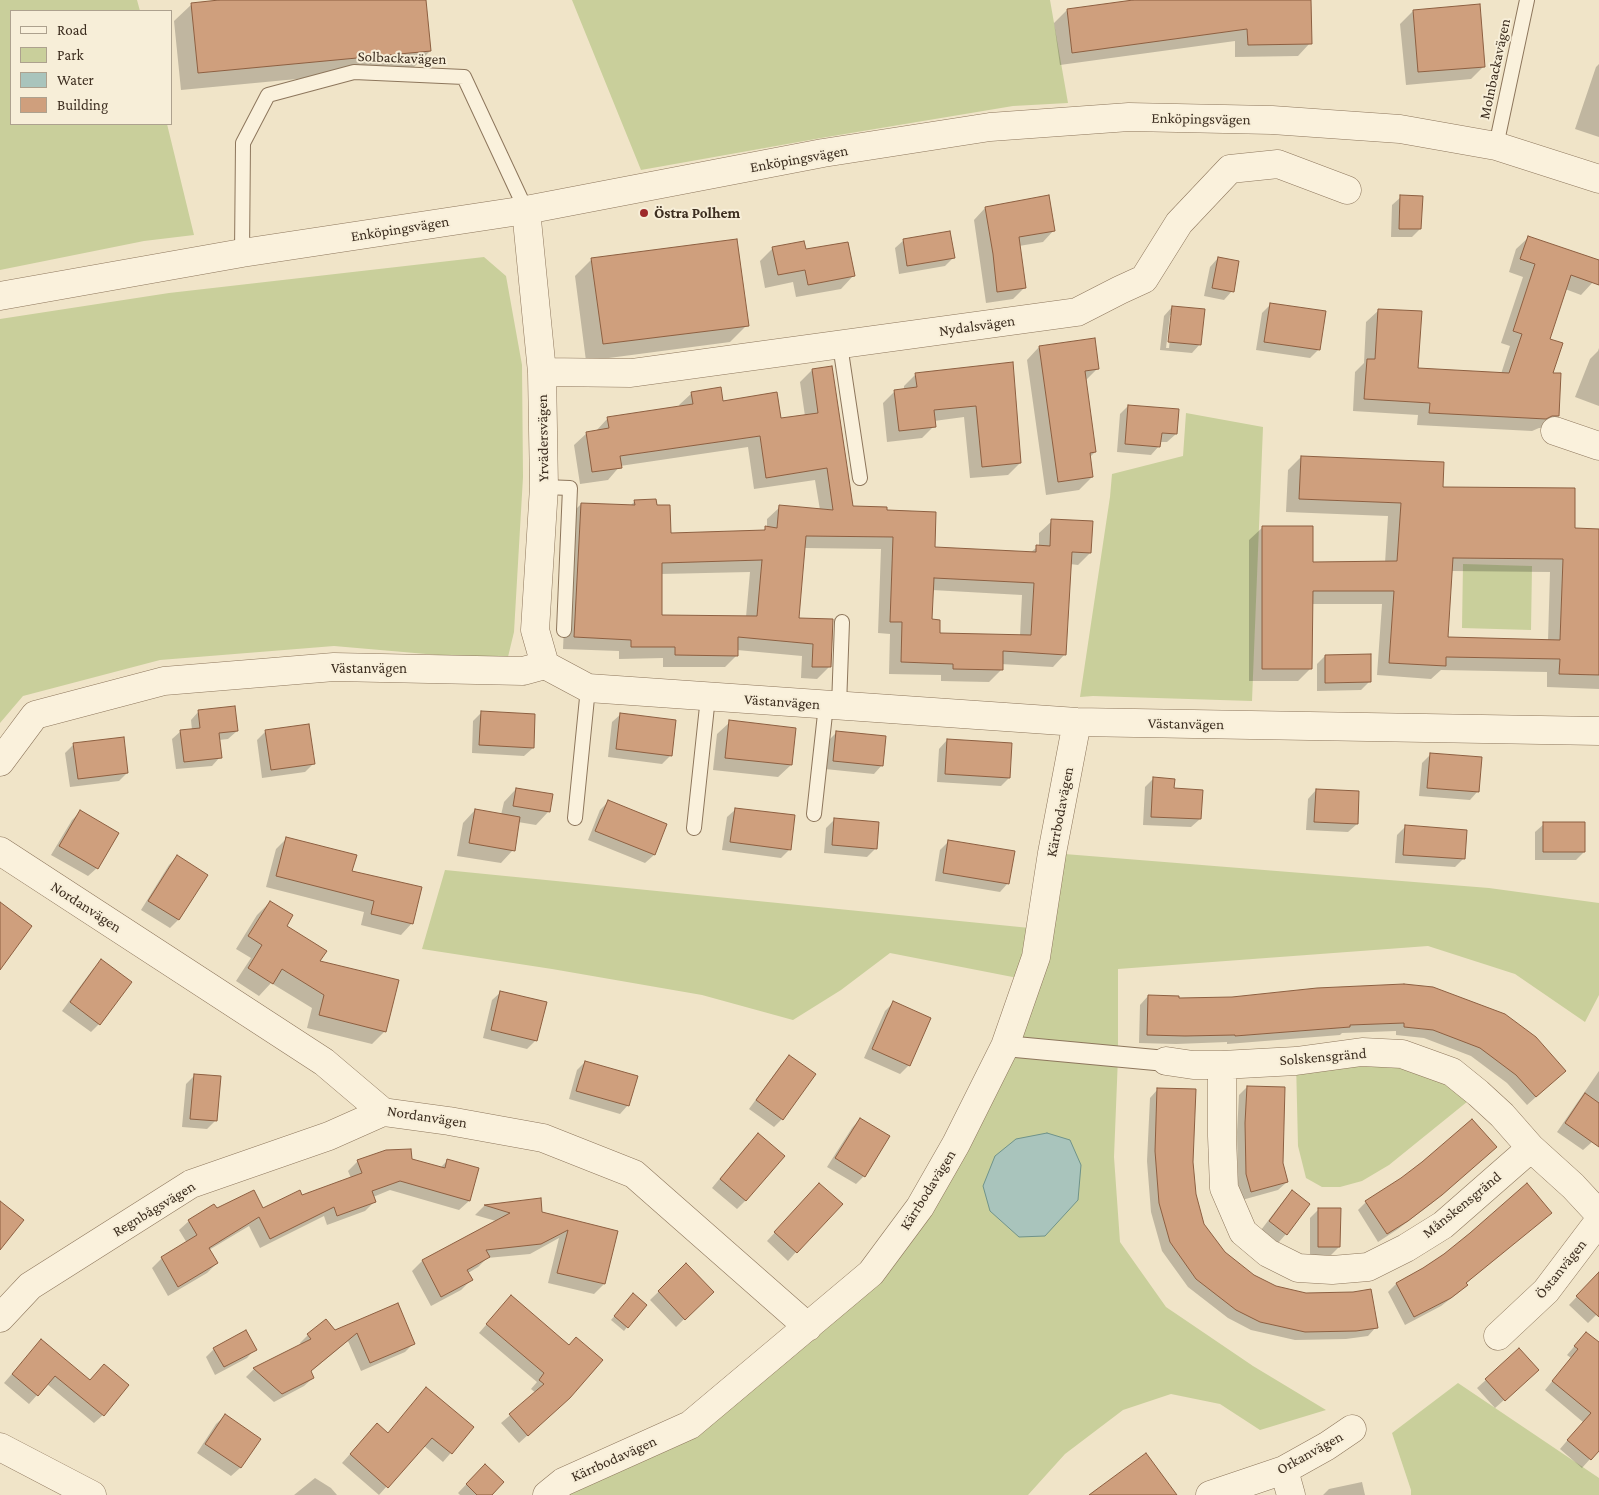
<!DOCTYPE html>
<html>
<head>
<meta charset="utf-8">
<style>
	body { margin:0 }
	#map { position:relative; width:1599px; height:1495px; overflow:hidden; background:#f0e4c8; font-family:"Crimson Pro",serif }
	canvas { display:block }
	.legend { position:absolute; left:10px; top:10px; width:162px; height:115px; box-sizing:border-box; background:#f7eed8; border:1px solid #ada18e; margin:0; padding:6px 9px; list-style:none; font-size:15px; color:#3d2e20 }
	.legend li { display:flex; align-items:center; gap:10px; height:25px }
	.legend b { width:25px; border:1px solid #ada18e }
</style>
</head>
<body>
<div id="map">
<canvas width="1599" height="1495"></canvas>
<ul class="legend">
<li><b style="height:6px;background:#faf1dc"></b>Road</li>
<li><b style="height:14px;background:#c9cf9b"></b>Park</li>
<li><b style="height:14px;background:#a9c4bc"></b>Water</li>
<li><b style="height:14px;background:#cf9f7d"></b>Building</li>
</ul>
</div>
<script>
const g = document.querySelector('canvas').getContext('2d');
g.lineJoin = 'round';
function fill(path, color) {
  g.fillStyle = color;
  g.fill(path, 'evenodd');
}
function shape(rows) {
  const path = new Path2D();
  for (const r of rows) {
    path.moveTo(r[0], r[1]);
    for (let i = 2; i < r.length; i += 2) path.lineTo(r[i], r[i + 1]);
  }
  return path;
}
function trace(path, color, width, dash) {
  g.strokeStyle = color;
  g.lineWidth = width;
  g.lineCap = dash ? 'butt' : 'round';
  g.setLineDash(dash || []);
  g.stroke(path);
}
function drawText(font, color, halo, rows, align = 'center') {
  g.font = font + ' "Crimson Pro",serif';
  g.lineWidth = 4;
  g.setLineDash([]);
  g.textBaseline = 'middle';
  g.strokeStyle = halo;
  g.fillStyle = color;
  for (const [text, x, y, turn = 0] of rows) {
    g.save();
    g.translate(x, y);
    g.rotate((+turn || 0) * Math.PI / 180);
    g.textAlign = isNaN(turn) ? turn : align;
    if (halo) g.strokeText(text, 0, 0);
    g.fillText(text, 0, 0);
    g.restore();
  }
}
const green = shape([
	[0,0,137,0,140,11,11,11,11,124,167,124,194,235,144,241,0,270],
	[572,0,1050,0,1068,103,1013,106,821,138,641,170],
	[484,257,506,276,522,365,523,477,514,632,507,661,334,646,160,660,23,696,0,723,0,319,169,293],
	[1186,413,1263,427,1252,701,1093,696,1080,697,1110,497,1112,474,1183,456],
	[1463,564,1532,566,1531,630,1462,628],
	[1052,853,1489,888,1599,903,1599,995,1585,1022,1515,974,1428,946,1118,969,1118,1057,1114,1157,1120,1242,1166,1307,1253,1366,1326,1410,1260,1430,1220,1404,1171,1394,1123,1410,1065,1454,1028,1495,547,1495,690,1425,808,1327,920,1207,1028,980,890,953,841,990,793,1020,702,995,552,969,422,949,445,870,1040,929],
	[1362,1052,1478,1093,1389,1165,1362,1181,1340,1187,1322,1187,1306,1178,1298,1146,1296,1061],
	[1458,1383,1599,1478,1599,1495,1411,1495,1411,1490,1392,1433]
]);
const water = shape([
	[1047,1133,1070,1140,1081,1165,1078,1200,1045,1236,1019,1237,990,1211,983,1186,995,1156,1016,1139,1047,1133]
]);
const shadow = shape([
	[232,0,425,0,430,51,413,68,181,90,174,21,192,4],
	[1142,0,1310,0,1310,43,1298,56,1235,57,1235,41,1060,65,1054,23,1067,10],
	[1413,11,1484,66,1471,79,1406,85,1400,24],
	[1599,64,1599,137,1575,129,1596,67],
	[1401,197,1420,229,1412,237,1391,237,1392,205],
	[985,208,1054,230,1043,242,1019,246,1025,287,1013,299,986,303,974,220],
	[1529,237,1599,261,1593,282,1581,295,1565,289,1548,339,1551,374,1558,416,1545,428,1539,428,1532,431,1417,425,1418,415,1353,411,1355,372,1364,363,1366,322,1379,310,1417,369,1501,374,1510,346,1501,343,1523,277,1509,272,1516,249],
	[904,240,953,258,945,266,899,274,895,248],
	[773,248,805,251,853,276,841,289,796,297,793,282,765,288,760,261],
	[1218,258,1232,291,1224,300,1204,296,1210,267],
	[592,259,747,325,730,342,586,361,575,276],
	[1270,305,1319,349,1310,358,1256,350,1262,313],
	[1172,307,1200,344,1192,353,1160,350,1164,316],
	[1170,315,1172,315,1169,348,1166,348],
	[1039,347,1098,368,1085,381,1095,452,1089,458,1092,477,1079,490,1046,495,1027,360],
	[1599,348,1599,406,1575,397,1590,359,1598,351],
	[1012,364,1020,463,1008,475,970,478,964,417,934,421,934,426,922,438,887,442,883,403,895,391,904,390,904,386,916,374],
	[812,370,852,507,886,512,933,548,1030,553,1037,547,1039,547,1039,533,1052,521,1090,553,1078,565,1070,564,1065,654,1053,667,1001,664,1001,670,989,682,941,681,941,675,889,674,890,634,878,633,881,549,804,548,797,619,829,667,817,679,801,678,802,656,737,650,737,655,725,667,663,667,663,658,619,659,619,651,563,649,569,516,581,504,630,506,635,501,669,534,761,532,767,528,767,519,780,507,820,510,815,480,754,489,748,447,620,466,608,480,580,484,574,445,587,433,596,431,608,418,680,407,679,405,692,393,780,420,805,416,800,382],
	[750,572,746,617,661,617,661,574],
	[932,590,1022,595,1020,636,939,634,931,620],
	[1128,406,1176,434,1167,442,1160,442,1159,446,1151,455,1117,452,1120,414],
	[1301,457,1441,488,1573,530,1599,530,1599,689,1547,687,1547,672,1441,670,1431,679,1377,675,1382,604,1311,604,1311,668,1298,681,1249,681,1249,540,1263,527,1311,563,1385,563,1388,516,1286,512,1288,470],
	[1451,571,1550,572,1548,641,1446,639],
	[1325,656,1370,681,1361,690,1317,691,1317,664],
	[199,711,237,731,228,739,219,740,220,757,212,766,176,769,172,739,181,731,192,730,191,720],
	[481,713,533,748,524,756,472,753,473,721],
	[621,714,671,755,662,764,608,757,612,722],
	[730,722,791,765,778,777,713,770,717,734],
	[266,731,314,763,305,772,262,778,257,740],
	[836,733,882,765,874,774,825,769,828,741],
	[947,740,1009,778,1001,786,937,782,939,749],
	[74,744,127,773,119,781,70,787,65,753],
	[1430,755,1478,791,1470,800,1419,796,1422,763],
	[1153,779,1173,789,1200,819,1191,827,1143,825,1145,787],
	[516,789,548,812,536,825,518,822,513,850,501,863,457,856,463,823,475,810,501,815,504,802],
	[1316,790,1357,824,1348,832,1306,830,1308,799],
	[608,802,666,825,654,855,645,863,588,840,600,810],
	[736,809,789,850,781,858,722,850,727,817],
	[80,812,97,868,88,876,51,855,72,820],
	[835,819,875,849,867,857,824,853,826,828],
	[1544,824,1584,852,1576,860,1535,860,1535,832],
	[1405,827,1464,858,1455,867,1395,863,1397,835],
	[287,838,351,872,412,923,401,935,361,925,364,912,266,887,276,849],
	[949,841,1008,883,1000,892,935,881,940,850],
	[177,857,178,920,170,928,141,910,169,865],
	[270,902,285,926,385,1031,372,1044,307,1028,312,1008,271,983,259,996,236,981,251,958,236,949,257,915],
	[102,961,99,1024,91,1032,62,1011,93,969],
	[1432,988,1556,1079,1527,1105,1507,1083,1471,1056,1424,1038,1396,1035,1396,1031,1342,1033,1340,1035,1227,1044,1227,1042,1176,1044,1139,1043,1140,1005,1148,996,1178,999,1232,998],
	[501,992,536,1040,527,1049,483,1038,492,1000],
	[893,1003,909,1065,900,1074,864,1058,885,1011],
	[789,1057,782,1119,774,1127,749,1109,781,1065],
	[585,1062,628,1105,620,1114,569,1099,577,1070],
	[1599,1071,1599,1144,1592,1142,1583,1150,1557,1132],
	[195,1075,216,1120,207,1129,182,1127,186,1084],
	[1247,1087,1287,1182,1278,1190,1242,1200,1238,1183,1237,1132,1239,1095],
	[1158,1089,1192,1162,1195,1194,1203,1225,1224,1253,1253,1277,1275,1287,1376,1327,1368,1336,1346,1339,1295,1340,1251,1330,1228,1318,1188,1287,1162,1251,1151,1212,1147,1161,1150,1098],
	[860,1119,864,1176,856,1184,827,1167,852,1128],
	[749,1143,746,1200,737,1209,712,1188],
	[1487,1155,1432,1203,1398,1229,1378,1242,1358,1210,1366,1202],
	[410,1160,440,1168,448,1160,469,1201,459,1210,390,1190,373,1197,375,1201,365,1211,327,1225,324,1216,260,1248,249,1226,209,1250,217,1263,207,1273,168,1296,152,1268,162,1258,187,1243,179,1230,189,1221,216,1210,262,1210,302,1196,351,1178,348,1171,358,1161],
	[1292,1192,1309,1204,1286,1234,1278,1243,1261,1230,1284,1200],
	[811,1193,796,1252,788,1261,767,1241],
	[540,1199,541,1213,616,1232,604,1284,594,1294,548,1283,559,1238,530,1254,487,1258,478,1267,468,1273,471,1280,461,1290,431,1306,412,1271,422,1261,496,1221,475,1215,484,1206],
	[1318,1210,1339,1247,1331,1255,1310,1255,1310,1218],
	[1550,1213,1465,1284,1458,1293,1441,1306,1405,1325,1388,1292,1396,1284,1423,1269],
	[686,1265,712,1292,676,1327,650,1300],
	[1599,1273,1599,1312,1588,1323,1569,1305],
	[511,1296,560,1406,519,1443,501,1423,536,1393,531,1389,537,1382,479,1333],
	[629,1299,627,1327,624,1331,611,1320],
	[397,1305,413,1344,405,1352,361,1371,348,1341,310,1372,313,1378,304,1386,274,1402,246,1377,254,1369,301,1345,300,1343,308,1335,335,1332],
	[41,1340,103,1415,94,1423,47,1384,29,1404,4,1383],
	[1578,1342,1599,1343,1599,1449,1582,1468,1560,1449,1583,1422,1545,1390,1571,1358,1567,1355],
	[214,1349,255,1349,247,1358,215,1375,206,1357],
	[1519,1350,1529,1378,1495,1408,1477,1388],
	[225,1416,259,1439,240,1468,231,1476,197,1453,216,1424],
	[473,1427,443,1462,423,1445,379,1495,342,1463,368,1434,387,1434],
	[476,1474,490,1495,460,1495,458,1493],
	[315,1478,331,1488,337,1495,294,1495],
	[1362,1482,1365,1495,1323,1495,1329,1489]
]);
const building = shape([
	[219,0,426,0,431,51,198,73,191,3,219,0],
	[1133,0,1311,0,1312,44,1248,45,1247,29,1072,53,1067,9,1133,0],
	[1480,4,1485,67,1418,72,1413,10,1480,4],
	[1049,195,1055,231,1019,237,1026,288,997,292,993,254,985,207,1049,195],
	[1400,195,1423,196,1421,229,1399,229,1400,195],
	[950,231,955,258,907,266,903,239,950,231],
	[1528,236,1599,260,1599,285,1571,275,1550,339,1563,343,1553,373,1561,373,1559,416,1552,416,1546,419,1429,413,1430,403,1364,399,1367,359,1375,359,1378,309,1422,311,1418,368,1509,373,1522,334,1513,331,1535,264,1520,259,1528,236],
	[737,239,749,326,603,344,591,258,737,239],
	[804,241,806,249,848,242,855,276,808,285,805,270,778,275,772,247,804,241],
	[1218,257,1239,261,1234,292,1212,288,1218,257],
	[1270,303,1326,311,1320,350,1264,342,1270,303],
	[1172,306,1205,309,1201,345,1168,342,1172,306],
	[1095,338,1099,369,1085,371,1096,452,1090,453,1093,477,1058,482,1039,346,1095,338],
	[1013,362,1021,463,982,467,976,406,934,410,936,427,899,431,894,390,917,387,915,373,1013,362],
	[832,366,853,506,887,507,887,510,936,512,935,547,1036,552,1036,545,1050,546,1051,519,1093,521,1091,553,1072,552,1066,655,1003,651,1003,670,953,669,953,664,901,662,902,622,890,622,893,537,806,536,799,618,833,619,831,667,812,667,813,644,738,637,738,656,675,655,675,647,631,647,631,640,574,637,581,503,635,505,634,500,656,499,657,505,670,505,671,533,765,530,765,526,777,528,779,505,833,510,827,468,766,478,760,436,620,456,622,468,592,472,586,432,609,428,607,417,693,404,691,392,721,387,723,401,777,392,781,418,818,413,812,369,832,366],
	[762,560,757,616,662,615,662,563,762,560],
	[934,578,1034,583,1031,635,940,633,940,620,932,619,934,578],
	[1128,405,1179,409,1177,434,1162,433,1160,447,1125,444,1128,405],
	[1301,456,1444,462,1443,487,1575,488,1575,528,1599,529,1599,675,1559,674,1560,659,1446,657,1446,666,1389,663,1394,591,1313,591,1312,669,1262,669,1262,526,1313,526,1313,562,1397,561,1401,503,1299,499,1301,456],
	[1453,558,1563,559,1560,640,1448,637,1453,558],
	[1371,654,1371,682,1325,683,1325,655,1371,654],
	[235,706,238,731,219,733,222,758,184,762,180,730,200,728,198,710,235,706],
	[481,711,535,714,534,748,479,745,481,711],
	[620,713,676,720,672,756,616,749,620,713],
	[729,720,796,728,792,765,725,758,729,720],
	[309,724,315,764,271,770,265,730,309,724],
	[836,731,886,736,883,766,833,761,836,731],
	[124,737,128,773,78,779,73,743,124,737],
	[947,739,1012,743,1010,778,945,774,947,739],
	[1430,753,1482,757,1479,792,1427,788,1430,753],
	[1153,777,1175,779,1174,788,1203,790,1201,819,1151,817,1153,777],
	[516,788,553,794,550,812,513,806,516,788],
	[1316,789,1359,791,1358,824,1314,822,1316,789],
	[608,800,667,824,655,855,595,831,608,800],
	[735,808,795,815,791,850,730,842,735,808],
	[475,809,520,817,515,851,469,843,475,809],
	[80,810,119,833,98,869,59,846,80,810],
	[834,818,879,822,877,849,832,845,834,818],
	[1543,822,1585,822,1585,852,1543,852,1543,822],
	[1405,825,1467,830,1465,859,1403,855,1405,825],
	[286,837,357,855,352,871,422,887,413,924,371,914,374,901,276,876,286,837],
	[948,840,1015,851,1009,884,943,873,948,840],
	[177,855,208,875,179,920,148,901,177,855],
	[270,901,293,915,287,926,327,951,320,961,399,980,386,1032,319,1015,324,995,282,969,273,984,248,968,262,945,248,936,270,901],
	[0,902,32,926,0,970,0,902],
	[101,959,132,982,100,1025,70,1002,101,959],
	[1404,984,1433,987,1505,1014,1536,1037,1566,1071,1536,1097,1516,1075,1480,1048,1433,1030,1404,1027,1404,1023,1350,1025,1350,1027,1235,1036,1235,1035,1185,1036,1147,1035,1148,995,1179,996,1179,998,1232,997,1317,988,1404,984],
	[500,991,547,1002,537,1041,491,1030,500,991],
	[893,1001,931,1018,910,1066,872,1049,893,1001],
	[789,1055,816,1074,783,1120,756,1100,789,1055],
	[585,1061,638,1076,629,1106,576,1091,585,1061],
	[194,1074,221,1076,217,1121,190,1119,194,1074],
	[1247,1086,1285,1087,1283,1163,1288,1182,1251,1192,1246,1174,1245,1123,1247,1086],
	[1157,1088,1196,1089,1193,1162,1196,1194,1204,1224,1225,1252,1254,1275,1276,1286,1306,1293,1353,1292,1371,1289,1378,1328,1356,1331,1305,1332,1260,1322,1236,1310,1196,1279,1170,1242,1159,1203,1155,1151,1157,1088],
	[1585,1093,1599,1103,1599,1147,1565,1123,1585,1093],
	[860,1118,890,1136,865,1177,835,1158,860,1118],
	[1472,1119,1497,1147,1442,1195,1408,1221,1387,1234,1365,1201,1401,1178,1422,1162,1472,1119],
	[758,1133,785,1156,746,1201,720,1179,758,1133],
	[411,1149,412,1159,445,1168,447,1159,479,1168,470,1201,400,1181,372,1191,376,1202,337,1216,334,1207,270,1239,259,1217,209,1248,218,1263,178,1287,161,1257,197,1235,188,1220,214,1204,217,1208,254,1190,263,1208,300,1190,302,1195,362,1173,357,1160,386,1150,411,1149],
	[819,1183,843,1204,797,1253,774,1232,819,1183],
	[1527,1183,1552,1213,1466,1283,1468,1285,1451,1298,1414,1317,1396,1283,1423,1268,1444,1254,1470,1233,1527,1183],
	[1292,1190,1310,1204,1287,1235,1269,1221,1292,1190],
	[541,1198,542,1212,618,1231,605,1284,557,1273,568,1230,541,1244,486,1250,490,1257,467,1270,473,1280,441,1297,422,1260,510,1213,484,1205,541,1198],
	[0,1201,24,1220,0,1250,0,1201],
	[1318,1208,1341,1208,1340,1247,1318,1247,1318,1208],
	[686,1263,714,1292,685,1320,658,1291,686,1263],
	[1599,1272,1599,1317,1576,1296,1599,1272],
	[633,1293,647,1305,628,1328,614,1316,633,1293],
	[511,1295,569,1345,576,1337,603,1360,570,1398,528,1436,509,1414,544,1384,539,1380,544,1373,486,1324,511,1295],
	[398,1303,415,1344,370,1363,357,1333,311,1371,314,1378,282,1394,253,1368,311,1339,307,1334,326,1319,335,1330,398,1303],
	[246,1330,257,1350,224,1367,213,1348,246,1330],
	[1586,1332,1599,1342,1599,1451,1591,1460,1567,1440,1591,1413,1552,1381,1578,1349,1574,1346,1586,1332],
	[41,1339,90,1380,104,1364,129,1385,104,1416,55,1376,38,1396,12,1374,41,1339],
	[1519,1348,1539,1370,1505,1401,1485,1379,1519,1348],
	[426,1387,474,1427,452,1454,432,1438,388,1488,350,1454,377,1423,388,1433,426,1387],
	[225,1414,261,1439,241,1468,205,1444,225,1414],
	[1146,1453,1177,1495,1089,1495,1146,1453],
	[485,1464,504,1482,492,1495,477,1495,466,1484,485,1464]
]);
const service = shape([
	[1496,146,1527,0],
	[242,253,243,143,268,95,354,72,464,77,526,210],
	[840,345,860,478],
	[544,487,570,488,564,630],
	[839,706,842,622],
	[814,814,826,705],
	[575,818,588,688],
	[694,828,708,697]
]);
const pedestrian = shape([
	[1005,1046,1166,1061]
]);
const minor = shape([
	[526,210,542,372,544,487,535,630,545,665],
	[542,372,631,373,1077,312,1120,290,1144,279,1179,223,1230,169,1278,164,1347,190],
	[1555,431,1599,446],
	[0,762,35,715,164,681,334,667,523,671,545,665,588,688,1077,722,1599,731],
	[0,851,324,1062,383,1112,449,1121,543,1138,634,1174,808,1327],
	[1166,1061,1193,1065,1222,1065,1296,1061,1362,1052,1402,1054,1452,1072,1478,1093,1502,1115,1531,1148,1573,1186,1599,1214],
	[1222,1065,1222,1136,1224,1188,1243,1232,1268,1253,1298,1268,1332,1270,1368,1267,1406,1248,1443,1225,1531,1148],
	[0,1318,30,1286,191,1184,329,1136,383,1112],
	[1498,1336,1546,1291,1599,1221],
	[0,1447,92,1495],
	[1284,1470,1291,1495],
	[547,1495,563,1482,690,1425,871,1273,920,1207,956,1144,1005,1046,1036,957,1052,853,1077,722],
	[1210,1495,1284,1470,1327,1446,1352,1429]
]);
const tertiary = shape([
	[0,296,242,253,526,210,823,153,990,127,1129,117,1272,120,1400,129,1496,146,1599,179]
]);
const markers = [
	[644,213,5,"#9e2a2b"]
];
const streetNames = [
	["Solbackavägen",402,58,2],
	["Molnbackavägen",1495,69,-78],
	["Enköpingsvägen",1201,119,1],
	["Enköpingsvägen",799,159,-10],
	["Enköpingsvägen",400,229,-9],
	["Nydalsvägen",977,326,-8],
	["Yrvädersvägen",543,438,-91],
	["Västanvägen",369,668],
	["Västanvägen",782,702,4],
	["Västanvägen",1186,724,1],
	["Kärrbodavägen",1060,812,-79],
	["Nordanvägen",86,907,33],
	["Solskensgränd",1323,1057,-5],
	["Nordanvägen",427,1117,9],
	["Kärrbodavägen",928,1190,-58],
	["Månskensgränd",1462,1205,-39],
	["Regnbågsvägen",154,1209,-31],
	["Östanvägen",1561,1269,-51],
	["Orkanvägen",1310,1453,-29],
	["Kärrbodavägen",614,1459,-24]
];
const poiNames = [
	["Östra Polhem",654,213]
];
fill(green, '#c9cf9b');
fill(water, '#a9c4bc');
trace(water, '#6f938a', 1);
fill(shadow, '#0003');
fill(building, '#cf9f7d');
trace(building, '#8d5f41', 1);
trace(service, '#8d765c', 16);
trace(pedestrian, '#8d765c', 22);
trace(minor, '#8d765c', 29);
trace(tertiary, '#8d765c', 29);
trace(service, '#faf1dc', 14);
trace(pedestrian, '#faf1dc', 20);
trace(minor, '#faf1dc', 28);
trace(tertiary, '#faf1dc', 28);
for (const [x, y, r, color] of markers) {
  const dot = new Path2D();
  dot.arc(x, y, r, 0, 2 * Math.PI);
  g.fillStyle = color;
  g.fill(dot);
  trace(dot, '#f7eed8', 2);
}
drawText('15px', '#3d2e20', '#f7eed8', streetNames);
drawText('bold 15px', '#3d2e20', '#f7eed8', poiNames, 'left');
</script>
</body>
</html>
